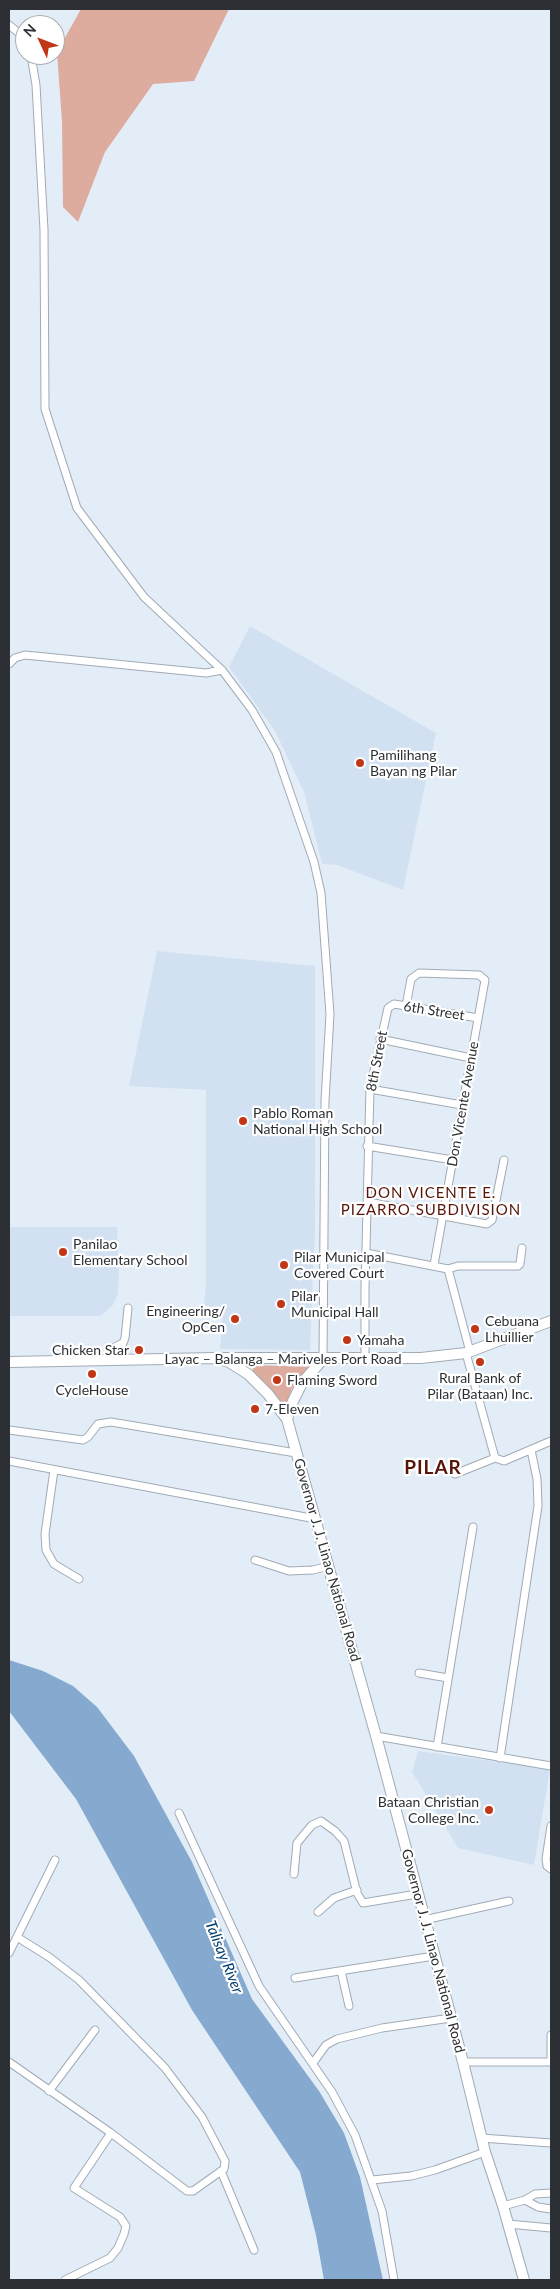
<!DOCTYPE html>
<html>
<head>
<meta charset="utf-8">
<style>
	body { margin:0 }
	#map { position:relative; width:560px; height:2289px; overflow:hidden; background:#e3edf7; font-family:Lato,sans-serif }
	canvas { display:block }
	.frame { position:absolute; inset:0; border:10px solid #2c3034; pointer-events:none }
	.north { position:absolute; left:15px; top:15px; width:50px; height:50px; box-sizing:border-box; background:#fff; border:1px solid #abacae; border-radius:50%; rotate:313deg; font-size:14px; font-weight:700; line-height:20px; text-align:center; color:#2c3034 }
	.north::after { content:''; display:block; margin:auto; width:18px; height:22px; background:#c13616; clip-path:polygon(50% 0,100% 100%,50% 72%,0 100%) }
</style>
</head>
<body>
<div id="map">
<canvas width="560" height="2289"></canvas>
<div class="frame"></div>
<div class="north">N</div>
</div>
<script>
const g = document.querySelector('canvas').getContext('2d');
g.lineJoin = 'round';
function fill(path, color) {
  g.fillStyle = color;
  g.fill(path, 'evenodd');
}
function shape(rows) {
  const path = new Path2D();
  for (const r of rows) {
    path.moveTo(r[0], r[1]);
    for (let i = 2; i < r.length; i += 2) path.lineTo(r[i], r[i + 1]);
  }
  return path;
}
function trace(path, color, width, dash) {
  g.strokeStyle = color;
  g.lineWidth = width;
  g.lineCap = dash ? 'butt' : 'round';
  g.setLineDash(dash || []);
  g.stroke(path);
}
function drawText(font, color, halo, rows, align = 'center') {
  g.font = font + ' Lato,sans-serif';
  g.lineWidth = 4.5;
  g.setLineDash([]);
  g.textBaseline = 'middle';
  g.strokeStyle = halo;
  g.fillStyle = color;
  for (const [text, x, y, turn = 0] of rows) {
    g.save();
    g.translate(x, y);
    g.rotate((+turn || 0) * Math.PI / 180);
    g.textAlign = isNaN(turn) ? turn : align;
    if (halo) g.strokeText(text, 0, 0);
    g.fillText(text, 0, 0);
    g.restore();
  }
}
const built = shape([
	[250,626,436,733,403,890,337,865,322,864,304,792,275,731,229,667],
	[157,951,315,966,315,1226,310,1350,220,1349,223,1309,204,1305,206,1285,206,1090,129,1086],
	[9,1227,117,1227,119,1277,118,1294,113,1305,101,1316,9,1316],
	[418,1751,550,1769,534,1865,458,1848,412,1772]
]);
const green = shape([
	[81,9,229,9,194,81,153,84,105,152,78,222,63,207,62,122,57,52],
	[254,1365,312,1367,292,1388,286,1411,252,1371]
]);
const water = shape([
	[9,1660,43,1671,73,1686,97,1707,134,1756,192,1862,252,1999,319,2091,344,2133,360,2177,383,2280,324,2280,316,2235,300,2172,192,2010,76,1799,9,1711]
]);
const minor = shape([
	[9,25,25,38],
	[31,55,36,85,44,230,45,409,77,508,144,597,222,670,252,710,276,752,314,862,321,893,330,1014,325,1101,323,1359],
	[9,664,15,658,25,655,206,673,222,670],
	[406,1006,411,979,419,973,479,975,485,980,434,1265],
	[380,1039,471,1058],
	[370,1089,462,1105],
	[367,1146,453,1160],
	[368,1202,487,1224,492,1220,504,1160],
	[366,1253,448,1269,458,1266,518,1266,520,1264,522,1248],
	[448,1269,470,1352],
	[466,1353,495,1458,504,1461,551,1441],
	[365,1359,365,1288,370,1089,388,1008,394,1004,478,1018],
	[114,1360,115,1347,123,1343,125,1338,128,1308],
	[9,1430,83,1440,88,1437,98,1424,111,1422,296,1453],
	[9,1461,316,1519],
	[54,1470,45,1534,46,1550,54,1564,79,1579],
	[455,1474,495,1458],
	[255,1560,289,1571,313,1570,329,1566],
	[419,1673,448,1678],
	[376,1736,551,1766],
	[437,1747,473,1527],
	[500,1758,538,1506,537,1479,531,1450],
	[179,1813,259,1986,332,2092,355,2135,382,2211,394,2280],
	[551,1826,546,1859,547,1866,551,1869],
	[294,1874,297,1843,312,1825,321,1821,335,1831,344,1841,357,1893,363,1903,417,1894],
	[318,1912,334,1898,357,1890],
	[424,1920,509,1901],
	[9,1953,55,1860],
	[341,1971,349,2006],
	[295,1978,434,1956],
	[9,2062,111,2133,187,2191,193,2191,224,2169,225,2161,202,2117,165,2068,79,1980,49,1957,17,1937],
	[463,2062,551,2062],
	[551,2062,551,2035],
	[313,2063,326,2045,337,2039,382,2028,451,2018],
	[49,2091,95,2030],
	[481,2138,551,2143],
	[221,2171,254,2250],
	[372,2180,411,2176,435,2170,485,2152],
	[525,2200,538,2207,551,2209],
	[503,2206,525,2200,535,2194,551,2193],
	[508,2224,551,2228],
	[65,2280,110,2258,118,2248,124,2234,126,2226,120,2217,74,2188,111,2133]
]);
const secondary = shape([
	[216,1358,229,1362,248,1374,268,1394,287,1419,376,1736,463,2062,485,2152,503,2206,524,2280],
	[9,1362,216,1358,421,1358,466,1353,551,1321],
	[287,1419,293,1401,302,1383,323,1359]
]);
const markers = [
	[360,763,5,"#c13616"],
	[243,1121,5,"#c13616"],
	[63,1252,5,"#c13616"],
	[284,1265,5,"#c13616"],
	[281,1304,5,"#c13616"],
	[235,1319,5,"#c13616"],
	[475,1329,5,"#c13616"],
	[347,1340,5,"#c13616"],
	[139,1350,5,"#c13616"],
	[480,1362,5,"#c13616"],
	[92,1374,5,"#c13616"],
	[277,1380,5,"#c13616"],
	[255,1409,5,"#c13616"],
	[489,1810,5,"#c13616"]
];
const poiNames = [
	["Pamilihang",370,755],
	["Bayan ng Pilar",370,771],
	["Pablo Roman",253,1113],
	["National High School",253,1129],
	["Panilao",73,1244],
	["Elementary School",73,1260],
	["Pilar Municipal",294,1257],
	["Covered Court",294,1273],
	["Pilar",291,1296],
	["Municipal Hall",291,1312],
	["Engineering/",225,1311,"right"],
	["OpCen",225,1327,"right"],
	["Cebuana",485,1321],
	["Lhuillier",485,1337],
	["Yamaha",357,1340],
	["Chicken Star",129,1350,"right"],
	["Rural Bank of",480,1378,"center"],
	["Pilar (Bataan) Inc.",480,1394,"center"],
	["Flaming Sword",287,1380],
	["CycleHouse",92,1390,"center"],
	["7-Eleven",265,1409],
	["Bataan Christian",479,1802,"right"],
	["College Inc.",479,1818,"right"]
];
const streetNames = [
	["6th Street",434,1011,9],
	["8th Street",377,1061,-79],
	["Don Vicente Avenue",463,1104,-80],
	["Layac – Balanga – Mariveles Port Road",283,1359],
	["Governor J. J. Linao National Road",327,1560,74],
	["Governor J. J. Linao National Road",433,1951,75]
];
const neighbourhoodNames = [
	["DON VICENTE E.",431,1193],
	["PIZARRO SUBDIVISION",431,1210]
];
const waterNames = [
	["Talisay River",224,1957,68]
];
const districtNames = [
	["PILAR",433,1468]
];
fill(built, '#d2e1f2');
fill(green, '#deab9f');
fill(water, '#85a9cf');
trace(minor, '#a1abb5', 9);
trace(secondary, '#a1abb5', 12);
trace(minor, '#fff', 7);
trace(secondary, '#fff', 10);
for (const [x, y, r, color] of markers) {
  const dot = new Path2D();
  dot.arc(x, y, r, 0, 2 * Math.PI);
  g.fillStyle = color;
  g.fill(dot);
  trace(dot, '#fff', 2);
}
drawText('14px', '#2c3034', '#fff', poiNames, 'left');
drawText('14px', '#2c3034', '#fff', streetNames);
g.letterSpacing = '1px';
drawText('15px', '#581507', '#fff', neighbourhoodNames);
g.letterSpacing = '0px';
drawText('italic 15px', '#003a6a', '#fff', waterNames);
g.letterSpacing = '1px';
drawText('bold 19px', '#581507', '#fff', districtNames);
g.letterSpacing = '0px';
</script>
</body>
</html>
